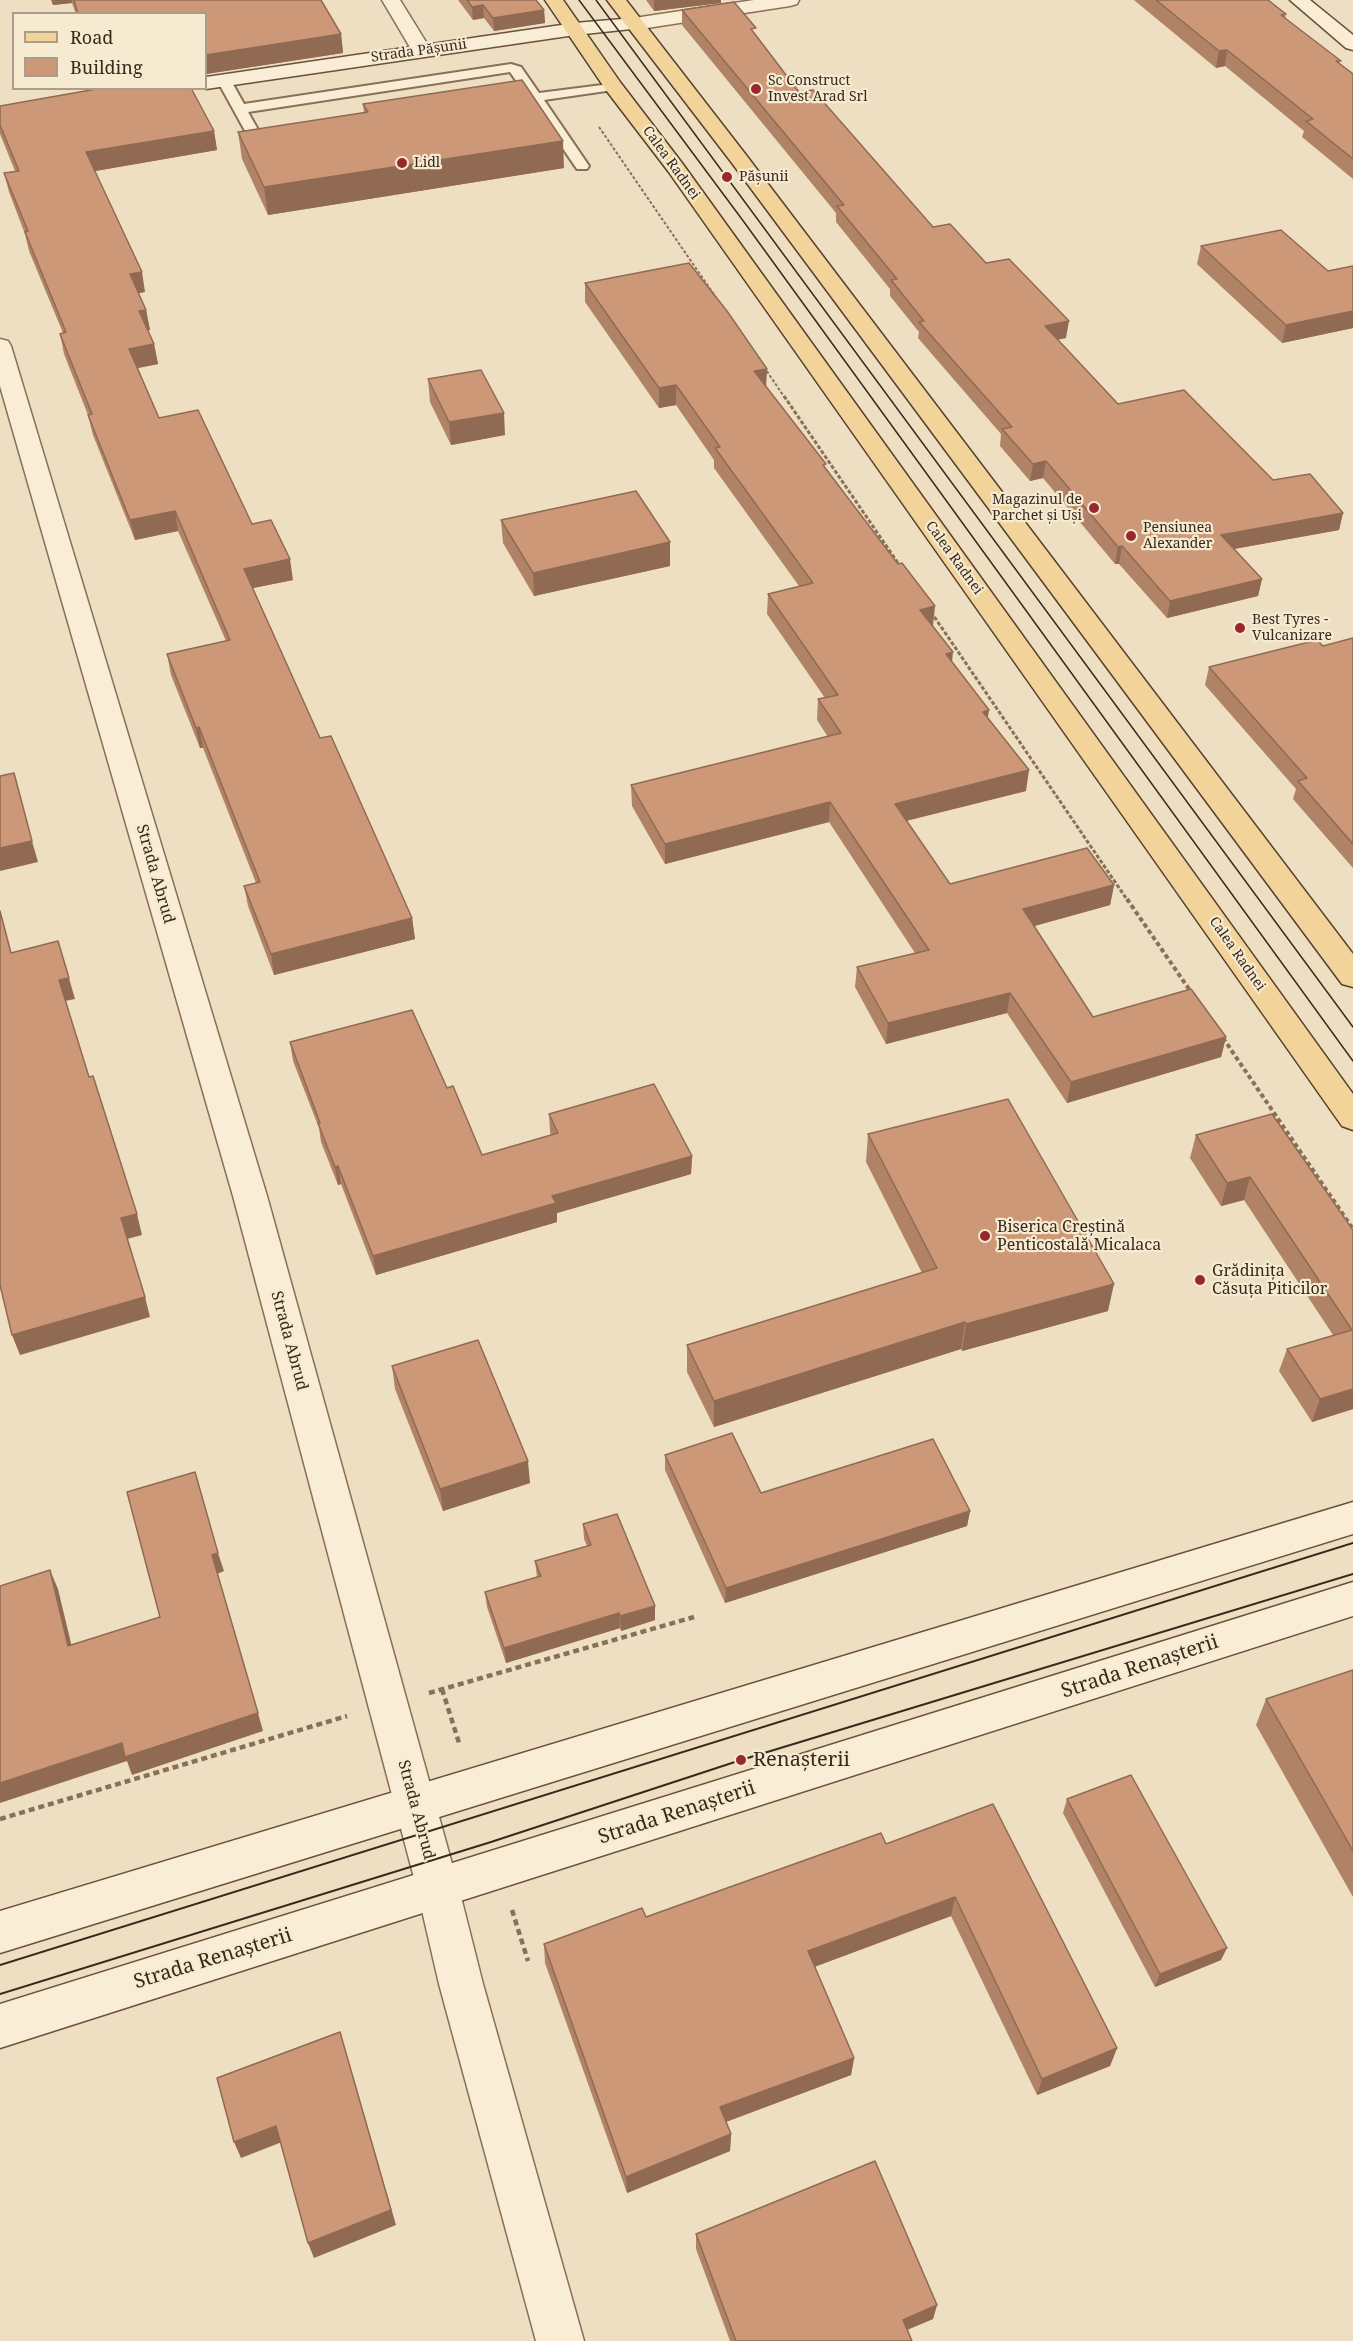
<!DOCTYPE html>
<html>
<head>
<meta charset="utf-8">
<style>
	body { margin:0 }
	#map { position:relative; width:1353px; height:2341px; overflow:hidden; background:#eedfc2; font-family:"Noto Serif",serif }
	canvas { display:block }
	.legend { position:absolute; left:12px; top:12px; width:195px; height:78px; box-sizing:border-box; background:#f6ead1; border:2px solid #aa9d89; margin:0; padding:8px 10px; list-style:none; font-size:18px; color:#38291d }
	.legend li { display:flex; align-items:center; gap:12px; height:30px }
	.legend b { width:30px; border:2px solid #aa9d89 }
</style>
</head>
<body>
<div id="map">
<canvas width="1353" height="2341"></canvas>
<ul class="legend">
<li><b style="height:8px;background:#f2d399"></b>Road</li>
<li><b style="height:16px;background:#cd9877"></b>Building</li>
</ul>
</div>
<script>
const g = document.querySelector('canvas').getContext('2d');
g.lineJoin = 'round';
function shape(rows) {
  const path = new Path2D();
  for (const r of rows) {
    path.moveTo(r[0], r[1]);
    for (let i = 2; i < r.length; i += 2) path.lineTo(r[i], r[i + 1]);
  }
  return path;
}
function trace(path, color, width, dash) {
  g.strokeStyle = color;
  g.lineWidth = width;
  g.lineCap = dash ? 'butt' : 'round';
  g.setLineDash(dash || []);
  g.stroke(path);
}
function fill(path, color) {
  g.fillStyle = color;
  g.fill(path, 'evenodd');
}
function drawText(font, color, halo, rows, align = 'center') {
  g.font = font + ' "Noto Serif",serif';
  g.lineWidth = 4.5;
  g.setLineDash([]);
  g.textBaseline = 'middle';
  g.strokeStyle = halo;
  g.fillStyle = color;
  for (const [text, x, y, turn = 0] of rows) {
    g.save();
    g.translate(x, y);
    g.rotate((+turn || 0) * Math.PI / 180);
    g.textAlign = isNaN(turn) ? turn : align;
    if (halo) g.strokeText(text, 0, 0);
    g.fillText(text, 0, 0);
    g.restore();
  }
}
const pathFar3 = shape([
	[599,127,717,299],
	[764,367,785,398]
]);
const pathFar2 = shape([
	[784,396,900,566],
	[931,612,1128,901]
]);
const pathFar1 = shape([
	[1127,899,1191,992],
	[1223,1038,1353,1229]
]);
const path = shape([
	[442,1689,460,1746],
	[429,1693,694,1617],
	[0,1819,347,1716],
	[512,1910,528,1961]
]);
const lane = shape([
	[511,64,521,67,539,93,618,83,620,86,618,89,613,90,544,100,589,166,587,169,577,169,531,102,501,105,499,102,501,99,526,95,510,72,248,112,261,135,275,135,282,139,275,143,259,144,249,138,217,80,224,76,229,77,244,104,511,64]
]);
const street = shape([
	[382,0,400,0,431,50,428,54,414,54,382,0],
	[754,0,799,0,797,4,790,6,634,30,627,28,625,24,627,20,634,18,754,0],
	[0,339,8,341,11,346,267,1196,459,1889,483,1984,584,2341,536,2341,439,1984,417,1889,233,1196,0,386,0,339]
]);
const secondary = shape([
	[1290,0,1310,0,1353,35,1353,50,1346,48,1290,0],
	[634,18,641,20,643,24,641,28,575,35,206,89,205,88,206,77,575,23,634,18],
	[1353,1502,1353,1534,0,1953,0,1911,1353,1502],
	[1353,1582,1353,1616,0,2048,0,2004,1353,1582]
]);
const primary = shape([
	[545,0,563,0,620,82,682,163,1353,1094,1353,1130,1342,1126,668,171,606,90,545,0],
	[607,0,626,0,746,155,1353,954,1353,987,1342,984,732,163,607,0]
]);
const tramFar1 = shape([
	[579,0,744,222,1353,1061],
	[596,0,1353,1027]
]);
const tram = shape([
	[0,1965,1353,1543],
	[0,1994,491,1842,741,1760,1353,1574]
]);
const wall = shape([
	[51,0,321,0,341,34,343,53,206,74,206,14,76,14,72,3,53,5],
	[458,0,536,0,544,10,545,23,494,31,484,18,473,20],
	[646,0,721,0,721,3,654,11],
	[1134,0,1268,0,1286,14,1285,18,1353,74,1353,179,1302,137,1304,131,1225,66,1216,68],
	[682,10,756,35,799,92,933,227,986,263,1066,338,1057,339,1118,404,1343,513,1339,530,1234,549,1262,579,1258,596,1167,618,1119,564,1115,564,1043,478,1030,481,1000,446,1001,434,918,338,919,332,890,296,890,289,836,222,836,213,682,25],
	[363,104,564,168,268,215,242,159,238,132,364,113],
	[0,106,214,131,217,150,94,171,145,292,138,293,146,310,150,330,148,330,154,344,158,364,138,368,159,418,252,524,293,580,253,588,320,738,412,918,415,939,274,975,248,906,244,886,256,883,203,748,200,748,171,675,167,654,226,641,178,531,135,540,93,435,88,415,64,354,60,334,63,333,29,251,25,234,9,192,4,173,15,171,0,134],
	[1201,246,1328,271,1353,266,1353,328,1282,343,1197,264],
	[585,283,766,387,826,469,933,626,952,662,988,718,1026,791,906,821,950,884,1114,885,1110,905,1034,926,1093,1017,1226,1037,1221,1057,1067,1103,1007,1013,886,1044,855,987,857,967,915,953,829,822,665,864,632,806,631,785,828,737,817,720,818,699,825,698,767,614,768,594,799,586,714,468,714,460,676,405,659,408,585,302],
	[428,379,505,435,451,445,430,402],
	[501,520,670,566,534,596,503,543],
	[1353,638,1353,868,1293,799,1296,789,1205,685,1209,667,1323,646],
	[290,1042,447,1088,482,1155,551,1135,550,1132,549,1114,692,1156,691,1174,557,1213,557,1222,376,1275,341,1184,338,1185,321,1142,319,1128,293,1061],
	[868,1134,1108,1311,962,1351,961,1349,714,1427,687,1372,687,1345,922,1273,866,1162],
	[1196,1135,1353,1230,1353,1409,1312,1422,1279,1371,1287,1349,1333,1335,1244,1200,1221,1206,1190,1158],
	[392,1366,530,1483,443,1511,395,1389],
	[665,1455,761,1493,970,1511,967,1526,725,1603,665,1470],
	[583,1524,655,1606,655,1620,621,1631,620,1628,506,1663,487,1607,485,1592,537,1577,535,1561,587,1546,584,1539],
	[1353,1670,1353,1897,1256,1725,1266,1699],
	[1067,1799,1221,1960,1155,1987,1063,1813],
	[993,1804,1117,2048,1110,2066,1037,2095,951,1916,814,1967,854,2058,851,2075,726,2122,731,2134,730,2151,627,2193,545,1963,544,1944,646,1917,886,1844],
	[696,2234,937,2305,933,2319,908,2329,912,2341,730,2341,696,2249]
]);
const shadedWall = shape([
	[52,0,72,0,72,3,53,5],
	[654,0,721,0,721,3,654,11],
	[483,5,484,18,473,20,472,7],
	[544,10,545,23,494,31,493,18],
	[341,34,343,53,206,74,206,55],
	[1227,50,1225,66,1216,68,1219,51],
	[214,131,217,150,90,172,86,152],
	[563,141,564,168,268,215,264,187],
	[142,272,145,292,133,294,130,274],
	[146,310,150,330,143,331,139,311],
	[1353,311,1353,328,1282,343,1286,325],
	[1069,321,1066,338,1042,343,1045,326],
	[154,344,158,364,133,369,129,349],
	[767,369,766,389,754,371],
	[676,385,676,405,659,408,659,388],
	[504,413,505,435,451,445,449,422],
	[1046,461,1043,478,1030,481,1033,464],
	[175,511,178,531,135,540,130,520],
	[1343,513,1339,530,1217,552,1221,535],
	[670,542,670,566,534,596,533,573],
	[1122,546,1119,564,1115,564,1118,547],
	[290,559,293,580,248,589,244,569],
	[1262,579,1258,596,1167,618,1170,601],
	[935,606,933,626,920,610],
	[953,652,951,672,946,654],
	[989,710,986,730,983,712],
	[199,727,203,748,200,748,196,728],
	[1029,770,1026,791,893,824,895,804],
	[830,802,829,822,665,864,665,844],
	[32,841,38,862,0,871,0,848],
	[1114,885,1110,905,1020,930,1023,909],
	[412,918,415,939,274,975,271,954],
	[69,978,75,999,65,1001,59,980],
	[1010,993,1007,1013,886,1044,888,1023],
	[1226,1037,1221,1057,1067,1103,1071,1082],
	[692,1156,691,1174,557,1213,557,1222,376,1275,373,1256,552,1196],
	[338,1166,341,1184,338,1185,335,1167],
	[1250,1177,1244,1200,1221,1206,1227,1183],
	[137,1214,142,1235,127,1239,121,1218],
	[1114,1284,1108,1311,962,1351,966,1324],
	[145,1297,150,1317,20,1355,12,1335],
	[965,1322,961,1349,714,1427,714,1401],
	[1353,1389,1353,1409,1312,1422,1320,1399],
	[528,1461,530,1483,443,1511,440,1489],
	[970,1511,967,1526,725,1603,726,1588],
	[218,1553,224,1571,217,1574,212,1555],
	[50,1570,58,1589,76,1664,68,1646],
	[655,1606,655,1620,621,1631,620,1616],
	[619,1613,620,1628,506,1663,504,1648],
	[258,1713,263,1731,132,1775,127,1761,0,1803,0,1783,122,1743],
	[955,1897,951,1916,806,1970,808,1951],
	[1227,1948,1221,1960,1155,1987,1160,1974],
	[340,2032,396,2225,314,2258,308,2243],
	[1117,2048,1110,2066,1037,2095,1042,2079],
	[854,2058,851,2075,720,2124,720,2107],
	[276,2126,282,2142,241,2158,234,2142],
	[731,2134,730,2151,627,2193,626,2177],
	[937,2305,933,2319,900,2333,903,2320]
]);
const building = shape([
	[74,0,321,0,341,34,206,55,206,14,78,14,74,0],
	[467,0,536,0,544,10,493,18,483,5,472,7,467,0],
	[1156,0,1268,0,1286,14,1281,15,1341,61,1336,61,1353,74,1353,159,1306,121,1313,119,1227,50,1219,51,1156,0],
	[734,2,756,28,751,29,799,92,813,90,933,227,950,224,986,263,1009,259,1069,321,1045,326,1118,404,1184,390,1273,480,1310,474,1343,513,1221,535,1262,579,1170,601,1122,546,1118,547,1046,461,1033,464,1002,429,1012,427,919,322,924,321,891,280,897,279,837,206,844,205,682,10,734,2],
	[522,80,563,141,264,187,238,132,368,112,363,104,522,80],
	[102,88,191,88,214,131,86,152,142,272,130,274,146,310,139,311,154,344,129,349,159,418,198,410,252,524,271,520,290,559,244,569,320,738,331,736,412,918,271,954,244,886,260,882,199,727,196,728,167,654,230,640,175,511,130,520,88,415,92,414,60,334,66,332,25,232,28,231,4,173,19,171,0,125,0,106,102,88],
	[1281,230,1328,271,1353,266,1353,311,1286,325,1201,246,1281,230],
	[689,263,727,311,767,369,754,371,826,464,823,465,898,564,902,563,935,606,920,610,953,652,946,654,989,710,983,712,1029,770,895,804,950,884,1087,848,1114,885,1023,909,1093,1017,1191,989,1226,1037,1071,1082,1010,993,888,1023,857,967,929,950,830,802,665,844,631,785,841,733,818,699,838,695,768,594,813,583,715,448,720,447,676,385,659,388,585,283,689,263],
	[481,370,504,413,449,422,428,379,481,370],
	[636,491,670,542,533,573,501,520,636,491],
	[1353,638,1353,844,1298,781,1307,778,1209,667,1317,640,1323,646,1353,638],
	[14,773,32,841,0,848,0,776,14,773],
	[0,911,11,953,58,941,69,978,59,980,89,1077,93,1076,137,1214,121,1218,145,1297,12,1335,0,1285,0,911],
	[412,1010,447,1088,453,1086,482,1155,558,1133,549,1114,654,1084,692,1156,552,1196,556,1203,373,1256,338,1166,335,1167,318,1123,320,1123,290,1042,412,1010],
	[1008,1099,1114,1284,966,1324,965,1322,714,1401,687,1345,937,1268,868,1134,1008,1099],
	[1272,1114,1353,1230,1353,1389,1320,1399,1287,1349,1352,1330,1250,1177,1227,1183,1196,1135,1272,1114],
	[478,1340,528,1461,440,1489,392,1366,478,1340],
	[732,1433,761,1493,933,1439,970,1511,726,1588,665,1455,732,1433],
	[195,1472,218,1553,212,1555,258,1713,125,1757,122,1743,0,1783,0,1586,50,1570,68,1646,160,1617,127,1492,195,1472],
	[617,1514,655,1606,620,1616,619,1613,504,1648,485,1592,541,1576,535,1561,591,1545,583,1524,617,1514],
	[1353,1670,1353,1851,1266,1699,1353,1670],
	[1131,1775,1227,1948,1160,1974,1067,1799,1131,1775],
	[993,1804,1117,2048,1042,2079,955,1897,808,1951,854,2058,720,2107,731,2134,626,2177,544,1944,642,1908,646,1917,881,1833,886,1844,993,1804],
	[340,2032,391,2210,308,2243,276,2126,234,2142,217,2078,340,2032],
	[875,2161,937,2305,903,2320,912,2341,736,2341,696,2234,875,2161]
]);
const markers = [
	[756,89,6,"#98282d"],
	[402,163,6,"#98282d"],
	[727,177,6,"#98282d"],
	[1094,508,6,"#98282d"],
	[1131,536,6,"#98282d"],
	[1240,628,6,"#98282d"],
	[985,1236,6,"#98282d"],
	[1200,1280,6,"#98282d"],
	[741,1760,6,"#98282d"]
];
const farStreetnames = [
	["Strada Pășunii",419,51,-8],
	["Calea Radnei",671,163,54],
	["Calea Radnei",954,558,54],
	["Calea Radnei",1237,954,55]
];
const farPoinames = [
	["Sc Construct",768,81],
	["Invest Arad Srl",768,97],
	["Lidl",414,163],
	["Pășunii",739,177],
	["Magazinul de",1082,500,"right"],
	["Parchet și Uși",1082,516,"right"],
	["Pensiunea",1143,528],
	["Alexander",1143,544],
	["Best Tyres -",1252,620],
	["Vulcanizare",1252,636]
];
const streetNames = [
	["Strada Abrud",155,874,74],
	["Strada Abrud",289,1341,75],
	["Strada Abrud",416,1810,75]
];
const poiNames = [
	["Biserica Creștină",997,1227],
	["Penticostală Micalaca",997,1245],
	["Grădinița",1212,1271],
	["Căsuța Piticilor",1212,1289]
];
const nearStreetnames = [
	["Strada Renașterii",1140,1667,-18],
	["Strada Renașterii",677,1813,-18],
	["Strada Renașterii",213,1959,-17]
];
const nearPoinames = [
	["Renașterii",753,1760]
];
trace(lane, '#887059', 4);
trace(street, '#887059', 3);
trace(secondary, '#6a513c', 3);
trace(primary, '#563f2d', 3);
trace(pathFar3, '#887059', 2, [3, 2]);
trace(pathFar2, '#887059', 3, [4, 2]);
trace(pathFar1, '#887059', 4, [4.5, 3]);
trace(path, '#887059', 4.5, [6, 4]);
fill(lane, '#f9edd5');
fill(street, '#f9edd5');
fill(secondary, '#f9edd5');
fill(primary, '#f2d399');
trace(tramFar1, '#38291d', 1.5);
trace(tram, '#38291d', 2);
fill(wall, '#b08366');
fill(shadedWall, '#906a53');
fill(building, '#cd9877');
trace(building, '#906a53', 1.5);
for (const [x, y, r, color] of markers) {
  const dot = new Path2D();
  dot.arc(x, y, r, 0, 2 * Math.PI);
  g.fillStyle = color;
  g.fill(dot);
  trace(dot, '#f6ead1', 2);
}
drawText('14px', '#38291d', '#f6ead1', farStreetnames);
drawText('14px', '#38291d', '#f6ead1', farPoinames, 'left');
drawText('16px', '#38291d', '#f6ead1', streetNames);
drawText('16px', '#38291d', '#f6ead1', poiNames, 'left');
drawText('20px', '#38291d', '#f6ead1', nearStreetnames);
drawText('20px', '#38291d', '#f6ead1', nearPoinames, 'left');
</script>
</body>
</html>
